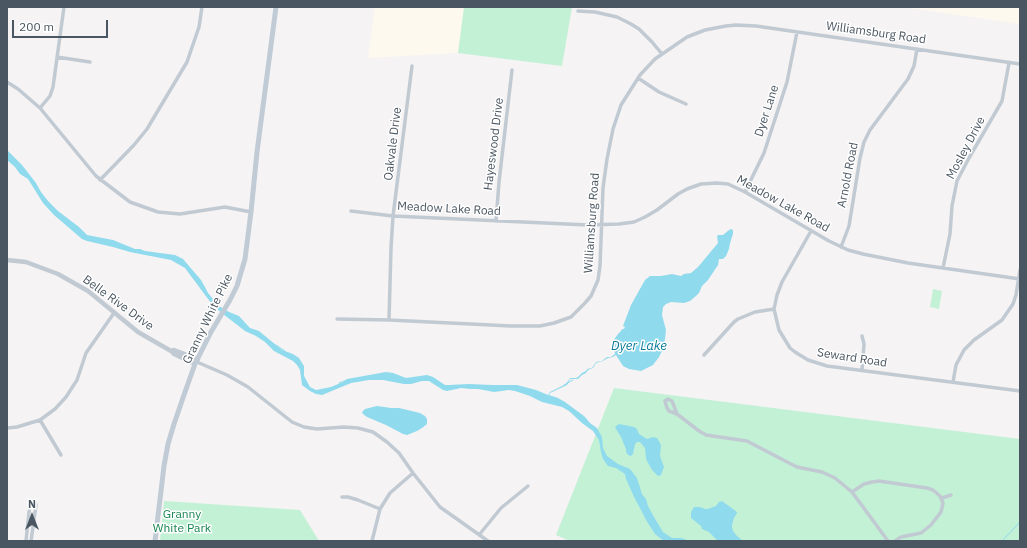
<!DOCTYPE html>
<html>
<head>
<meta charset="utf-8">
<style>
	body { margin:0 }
	#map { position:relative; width:1027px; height:548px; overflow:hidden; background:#f5f3f3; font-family:"IBM Plex Sans",sans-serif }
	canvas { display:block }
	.frame { position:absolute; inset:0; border:8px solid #4a5661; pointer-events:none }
	.north { position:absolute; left:12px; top:496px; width:40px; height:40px; -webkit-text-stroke:3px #fff; paint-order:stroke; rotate:0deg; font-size:11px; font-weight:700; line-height:16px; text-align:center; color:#4a5661 }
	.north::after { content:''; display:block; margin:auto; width:14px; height:18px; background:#4a5661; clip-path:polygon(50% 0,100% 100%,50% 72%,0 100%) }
	.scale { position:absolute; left:12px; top:20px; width:96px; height:18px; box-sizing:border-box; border:2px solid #4a5661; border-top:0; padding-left:5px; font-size:12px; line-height:14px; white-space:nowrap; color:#4a5661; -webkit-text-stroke:3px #fff; paint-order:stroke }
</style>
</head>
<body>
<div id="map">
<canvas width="1027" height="548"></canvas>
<div class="frame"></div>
<div class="north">N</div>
<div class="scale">200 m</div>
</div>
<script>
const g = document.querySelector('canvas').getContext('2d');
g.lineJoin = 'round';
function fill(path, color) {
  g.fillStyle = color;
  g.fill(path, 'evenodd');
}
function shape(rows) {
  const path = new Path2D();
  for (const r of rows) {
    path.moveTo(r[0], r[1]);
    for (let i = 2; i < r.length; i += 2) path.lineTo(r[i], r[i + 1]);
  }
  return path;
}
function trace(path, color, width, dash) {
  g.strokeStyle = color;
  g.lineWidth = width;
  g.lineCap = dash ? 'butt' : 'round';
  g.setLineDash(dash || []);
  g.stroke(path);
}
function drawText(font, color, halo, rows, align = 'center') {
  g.font = font + ' "IBM Plex Sans",sans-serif';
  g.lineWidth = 3;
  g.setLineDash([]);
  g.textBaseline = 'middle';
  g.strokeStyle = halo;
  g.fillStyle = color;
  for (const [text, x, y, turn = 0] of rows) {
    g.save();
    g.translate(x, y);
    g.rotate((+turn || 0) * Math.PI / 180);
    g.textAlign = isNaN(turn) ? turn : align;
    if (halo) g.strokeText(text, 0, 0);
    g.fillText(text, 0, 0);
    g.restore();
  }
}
const commercial = shape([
	[375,7,464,7,458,53,368,58],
	[902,7,1020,7,1020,24]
]);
const green = shape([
	[464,7,572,7,562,66,458,53],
	[933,289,942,291,939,309,930,307],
	[614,388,1020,439,1020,541,570,541,556,535],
	[164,501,300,510,319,541,160,541]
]);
const water = shape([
	[7,150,22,165,36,183,41,192,48,201,58,211,79,227,87,235,113,240,135,249,140,249,145,251,175,255,183,259,201,280,205,287,208,293,219,306,229,312,239,316,250,328,259,331,282,350,293,354,299,358,304,366,304,376,310,387,316,390,331,387,343,382,347,379,386,372,393,373,406,378,427,375,433,377,445,385,449,385,469,384,492,385,517,385,536,390,548,395,550,392,566,384,570,378,576,378,578,377,582,373,586,371,587,369,592,368,596,362,602,361,607,357,611,357,615,354,613,341,618,334,621,331,622,329,624,329,625,327,623,326,631,305,645,280,650,276,661,276,672,274,681,276,684,274,691,273,698,267,718,243,717,236,718,235,723,235,729,230,731,229,733,230,733,234,730,243,729,249,726,256,723,259,719,259,718,265,708,280,702,286,699,293,696,296,690,301,684,303,671,302,666,304,663,307,662,315,666,330,665,339,663,349,659,357,653,365,641,371,629,369,623,366,616,355,613,357,608,358,603,361,596,363,593,368,588,370,586,373,582,375,578,379,570,379,567,385,550,393,549,395,558,398,565,402,584,416,590,423,597,428,602,437,603,448,607,456,618,464,630,469,637,478,642,494,646,499,648,506,654,517,663,532,672,538,681,538,687,540,693,541,664,541,655,534,646,520,640,508,635,499,626,479,625,474,616,468,608,466,603,459,601,452,599,440,593,431,582,423,569,411,562,407,542,402,530,396,515,391,509,390,494,392,478,389,471,389,461,388,447,391,443,390,429,381,422,381,411,384,404,384,383,380,369,380,351,383,322,395,316,394,310,391,302,385,300,370,297,365,293,361,274,351,265,342,256,336,245,331,214,307,185,268,171,260,130,252,113,247,87,241,82,239,54,215,43,203,28,179,20,174,15,167,7,160],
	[377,406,391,408,399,408,420,413,425,416,427,419,427,424,422,428,417,431,407,435,403,434,386,425,367,417,363,414,362,412,365,409],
	[619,424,634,427,637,429,639,434,647,439,653,437,657,438,661,445,660,456,664,467,661,475,658,476,652,470,646,459,645,448,640,442,637,442,635,444,633,454,631,456,628,455,626,452,626,449,621,437,616,429,615,427],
	[722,501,737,512,737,513,734,518,732,525,732,527,733,531,737,536,743,541,718,541,709,532,702,529,701,526,691,518,691,512,694,507,700,507,705,509,708,509,716,506,719,502]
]);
const stream = shape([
	[276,345,285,351],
	[339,383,347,380],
	[564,385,573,380],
	[1002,541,1020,522]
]);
const minor = shape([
	[578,11,595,12,617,17,631,24,639,29,652,42,662,54],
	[57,57,90,62],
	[638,78,659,92,686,104],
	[7,82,18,89,40,108,96,176,130,202,158,212,180,214,225,207,251,212],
	[40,108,50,96,53,87,64,7],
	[100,180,134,145,147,129,187,62,199,27,202,7],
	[745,192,764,153,787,82,797,32],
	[351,211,393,216,588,225,619,224,634,222,645,217,657,210,678,194,687,189,701,184,717,183,728,184,745,192,829,241,848,250,863,254,908,263,1020,279],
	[496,221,499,182,512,70],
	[811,231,782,282,777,295,774,309,779,330,790,348,795,352,808,360,827,366,1020,391],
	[841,247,849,226,860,158,864,142,870,130,908,79,914,66,917,49],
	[943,268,950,234,952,206,957,181,969,158,1002,101,1009,63],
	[337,319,389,320,511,326,540,326,554,323,571,317,585,303,591,296,598,280,600,266,603,188,607,159,613,129,621,105,640,75,655,59,687,37,705,30,726,26,736,25,756,26,1020,64],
	[389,320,391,248,393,216,412,66],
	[704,355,734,322,738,319,755,312,774,309],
	[197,362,227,375,248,387,292,422,304,427,317,429,344,427,358,428,373,432,387,442,399,453,413,473,440,507,488,541],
	[862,370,864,344,862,336],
	[953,382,956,365,964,350,974,340,1002,320,1013,304,1016,295,1020,270],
	[677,414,672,401,668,399,665,401,667,408,669,411,677,414,699,431,706,435,747,441,789,463,797,467,822,472,835,478,852,492,888,541],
	[40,420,61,455],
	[7,428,17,427,40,420,55,409,66,397,77,380,86,353,114,313],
	[852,492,864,484,872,482,879,481,927,488,933,490,940,496,943,503,941,512,931,525,921,533,901,537,895,541],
	[342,497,348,497,358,500,380,509],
	[942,498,951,495],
	[479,535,501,508,528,486],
	[26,541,30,503,33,500,35,502,36,505,31,541],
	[372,541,380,509,390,493,413,473]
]);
const tertiary = shape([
	[7,260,26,262,58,274,88,291,138,332,171,351,174,354,195,364],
	[171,351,174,350,198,359]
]);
const secondary = shape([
	[155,541,164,466,168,444,174,424,185,392,195,364,211,332,230,300,237,286,245,259,251,212,257,152,276,7]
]);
const streetNames = [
	["Williamsburg Road",876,33,8],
	["Dyer Lane",767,111,-72],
	["Oakvale Drive",393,144,-83],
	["Hayeswood Drive",494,144,-83],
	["Mosley Drive",966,148,-62],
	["Arnold Road",848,175,-79],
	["Meadow Lake Road",783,204,29],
	["Meadow Lake Road",449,209,3],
	["Williamsburg Road",592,223,-86],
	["Belle Rive Drive",118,303,36],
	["Granny White Pike",208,319,-64],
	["Seward Road",852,358,9]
];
const parkNames = [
	["Granny",182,515],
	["White Park",182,529]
];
const waterNames = [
	["Dyer Lake",639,346]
];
fill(commercial, '#fdf9ef');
fill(green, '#c3f1d5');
fill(water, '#90daee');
trace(stream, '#90daee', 1);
trace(minor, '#c1cad2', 3.5);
trace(tertiary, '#c1cad2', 4.5);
trace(secondary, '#c1cbd6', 5);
drawText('12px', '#4a5661', '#fff', streetNames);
drawText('12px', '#17864f', '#fff', parkNames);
drawText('italic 13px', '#0c7c9b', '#fff', waterNames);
</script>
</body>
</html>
